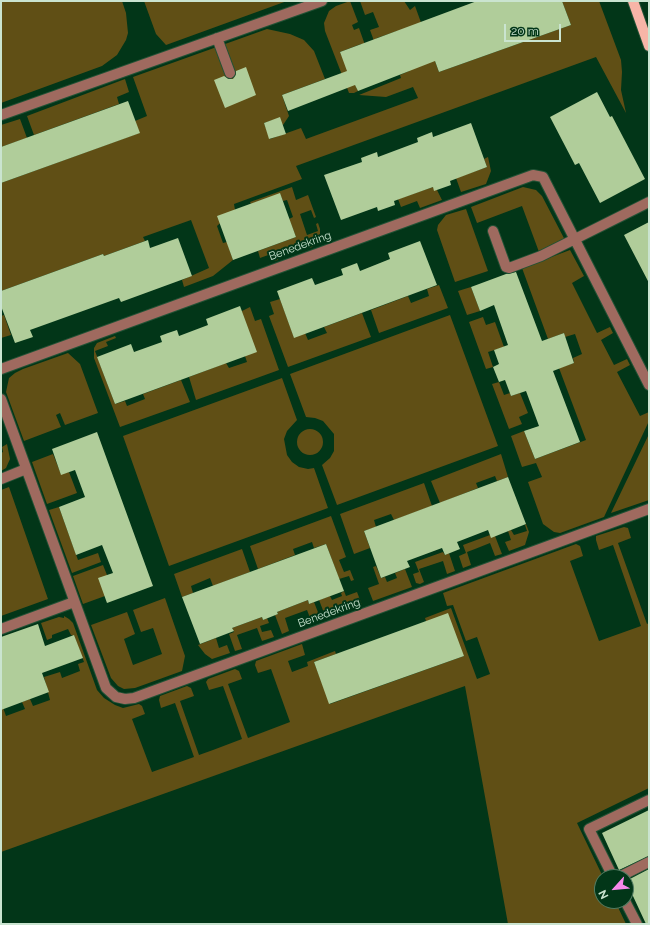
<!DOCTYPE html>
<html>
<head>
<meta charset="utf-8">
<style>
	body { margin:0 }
	#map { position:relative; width:650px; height:925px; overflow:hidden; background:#023618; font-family:Raleway,sans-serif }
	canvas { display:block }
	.frame { position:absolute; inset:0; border:2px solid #cae4d0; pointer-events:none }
	.north { position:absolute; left:594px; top:869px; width:40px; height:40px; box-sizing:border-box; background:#023618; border:1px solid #527c62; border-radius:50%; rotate:243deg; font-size:11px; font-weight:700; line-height:16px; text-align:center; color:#cae4d0 }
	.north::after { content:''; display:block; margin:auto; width:14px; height:18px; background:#f888ea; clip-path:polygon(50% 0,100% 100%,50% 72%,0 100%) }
	.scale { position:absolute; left:504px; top:24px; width:57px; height:18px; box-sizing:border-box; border:2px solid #cae4d0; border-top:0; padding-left:5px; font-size:12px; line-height:14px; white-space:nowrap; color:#cae4d0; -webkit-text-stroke:3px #023618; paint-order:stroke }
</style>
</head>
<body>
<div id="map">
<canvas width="650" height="925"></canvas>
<div class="frame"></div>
<div class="north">N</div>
<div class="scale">20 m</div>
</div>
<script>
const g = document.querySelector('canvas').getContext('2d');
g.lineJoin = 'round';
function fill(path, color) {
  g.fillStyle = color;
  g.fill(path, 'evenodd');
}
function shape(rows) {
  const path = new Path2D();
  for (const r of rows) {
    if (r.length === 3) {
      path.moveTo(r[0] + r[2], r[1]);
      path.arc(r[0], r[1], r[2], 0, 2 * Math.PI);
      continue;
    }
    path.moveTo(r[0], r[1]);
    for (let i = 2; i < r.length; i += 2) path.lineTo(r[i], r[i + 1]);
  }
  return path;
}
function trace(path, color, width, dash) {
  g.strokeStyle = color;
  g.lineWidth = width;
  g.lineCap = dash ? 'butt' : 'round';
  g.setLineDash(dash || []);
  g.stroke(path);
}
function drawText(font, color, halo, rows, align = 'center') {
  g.font = font + ' Raleway,sans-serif';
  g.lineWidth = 4;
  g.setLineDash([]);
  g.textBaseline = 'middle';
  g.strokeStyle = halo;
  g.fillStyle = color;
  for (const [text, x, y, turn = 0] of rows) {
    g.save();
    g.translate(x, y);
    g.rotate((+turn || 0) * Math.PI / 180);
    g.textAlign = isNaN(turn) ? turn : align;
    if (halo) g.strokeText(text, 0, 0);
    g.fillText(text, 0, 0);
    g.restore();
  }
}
const green = shape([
	[1,1,122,1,126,13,128,33,126,40,117,55,102,66,1,103],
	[144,1,287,1,166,45,156,34],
	[350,1,358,22,352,25,354,30,359,28,365,45,361,44,340,52,358,91,354,93,349,93,325,31,324,23,329,11,336,6],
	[360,1,404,1,410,10,415,6,439,72,571,25,562,1,599,1,621,60,622,72,621,90,626,113,596,57,296,166,302,179,234,204,235,210,217,226,223,243,227,242,233,260,213,276,184,287,182,280,209,268,191,220,143,237,145,241,104,256,103,254,1,291,1,183,139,133,135,121,147,116,133,77,267,29,290,34,304,40,314,51,325,79,282,95,289,116,283,125,273,120,264,123,270,139,301,128,306,139,418,98,413,87,386,97,359,95,401,78,400,75,409,71,401,50,404,49,397,31,377,38,374,41,370,30,379,27,373,12,365,15],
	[125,79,129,92,117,97,119,104,34,135,27,116],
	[20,119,27,138,1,147,1,125],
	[488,157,491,171,486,184,461,192,456,178,487,167,484,159],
	[292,187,296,200,308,195,316,217,314,218,311,210,300,214,307,235,318,231,316,224,318,223,320,229,320,237,314,246,310,248,307,242,275,253,278,260,274,261,271,254,260,258,258,251,296,237,289,219,293,217,287,200,283,201,280,194,251,204,250,202],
	[433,187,437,190,442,200,420,208,417,201,401,207,398,199],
	[523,187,536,190,542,196,566,242,539,252,522,206,477,223,471,207],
	[466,209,488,271,455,282,437,230,438,225,446,215],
	[570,250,584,276,572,283,597,333,610,327,613,333,601,340,614,365,627,359,630,365,617,372,640,416,649,412,649,421,604,517,560,533,554,532,543,524,528,482,542,477,536,463,522,467,511,436,524,431,535,459,586,440,559,368,574,363,573,358,582,354,575,334,565,337,564,333,548,339,522,268],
	[439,285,448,308,379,333,371,310,408,296,411,303,429,296,427,289],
	[471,287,480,311,467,315,458,291],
	[280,299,294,337,305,333,308,340,327,333,324,327,362,313,371,337,288,367,269,316,274,314,270,302],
	[250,307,255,321,261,319,279,370,196,400,189,377,226,363,229,368,247,362,245,356,242,311],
	[4,315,11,335,1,338,1,316],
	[450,315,498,446,337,505,322,465,330,458,334,451,334,434,323,421,315,418,306,417,290,374],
	[483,317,486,325,495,322,504,347,488,352,493,367,486,369,469,322],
	[115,336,116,338,106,342,108,346,95,351,115,404,125,401,127,406,145,399,143,394,181,380,190,402,120,427,94,358,94,348,97,343],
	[68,353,80,364,98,413,65,425,60,413,56,415,61,427,24,441,6,392,9,378,15,373,23,369],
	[282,378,297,420,287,431,284,439,287,455,292,462,299,467,308,469,314,468,328,508,169,566,123,436],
	[499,382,504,395,510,393,511,396,520,393,528,413,519,417,522,424,509,429,492,384],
	[310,442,13],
	[649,434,649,500,611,513],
	[7,444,10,459,6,468,1,471,1,453,3,452,2,447],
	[53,454,61,474,69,472,77,493,47,504,32,462],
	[501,454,508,477,497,481,495,476,476,483,478,488,440,503,431,481],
	[424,483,432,506,394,520,391,514,374,520,376,527,364,531,370,548,354,554,340,514],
	[9,487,48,599,1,616,1,490],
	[59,507,78,560,98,553,101,562,72,573,49,510],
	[331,516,346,557,339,560,344,572,350,570,354,580,351,581,349,576,339,579,326,544,314,548,312,542,293,549,295,555,258,569,250,546],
	[526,524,529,532,525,545,509,551,505,542,511,540,508,531,511,530,514,535,527,531,525,525],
	[624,527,628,528,631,538,618,543,647,624,649,623,649,788,577,823,603,877,602,901,615,901,626,924,508,924,465,686,1,852,1,702,6,716,25,709,22,702,30,699,33,706,50,700,44,677,60,672,62,678,80,671,78,664,84,662,74,636,71,635,68,629,52,635,52,638,47,640,41,623,59,617,64,618,64,616,69,619,73,623,97,690,104,698,115,705,123,708,139,704,142,706,145,714,132,719,152,772,194,757,175,703,161,708,159,700,160,696,187,686,191,688,194,696,180,701,199,755,213,750,242,739,223,686,209,690,206,682,208,679,235,669,239,671,242,679,228,684,248,738,290,722,271,669,258,673,255,665,256,661,302,644,305,655,288,661,292,672,308,666,307,662,335,651,336,654,314,662,330,704,464,656,426,621,425,618,451,608,477,679,490,674,477,637,466,641,453,605,447,606,443,593,576,544,580,546,583,556,570,561,599,641,641,626,613,545,599,550,596,540,596,536],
	[490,535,495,536,502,554,495,556,490,543,475,549,467,552,471,565,463,568,459,556,466,553,463,545],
	[242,549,250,572,213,586,210,578,191,586,193,593,182,597,174,574],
	[443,552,445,555,449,553,455,571,447,574,443,561,419,569,424,582,420,584,416,583,413,574,419,572,415,562],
	[103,565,107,575,105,596,83,604,73,576],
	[376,566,381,578,385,577,387,582,397,578,395,573,405,569,412,587,373,601,368,588,379,584,373,567],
	[344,591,346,596,357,592,362,605,326,618,319,600,330,596,332,600,342,596,341,593],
	[165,598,185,656,182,671,135,688,124,689,118,686,111,678,91,625,127,612,135,634,124,639,133,665,162,654,153,628,141,632,133,610],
	[308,600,309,604,314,602,321,620,312,623,307,610,285,618,289,631,282,634,275,615,278,614,277,612],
	[262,617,263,620,267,618,269,623,260,626,262,632,271,630,274,637,262,641,257,628,237,635,242,649,235,651,229,634,234,632,232,628],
	[216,638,219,648,227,645,230,653,212,659,205,654,198,645]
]);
const building = shape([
	[477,1,562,1,571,25,439,72,435,61,358,91,355,85,288,111,282,95,347,71,340,52],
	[246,67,256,95,225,108,214,80,224,76,229,79,233,79,236,74,236,71],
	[597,92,610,117,612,116,645,179,600,203,579,163,575,165,550,117],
	[128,101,140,133,1,183,1,147],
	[280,117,286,134,269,139,264,123],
	[471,123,487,167,450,181,451,185,434,191,433,187,394,201,395,205,378,211,377,207,341,220,324,175,362,162,361,158,377,152,378,157,418,142,417,138,432,132,433,137],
	[280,193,296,237,233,260,217,216],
	[649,222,649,283,624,235],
	[178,238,192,276,121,302,119,298,30,330,33,337,15,343,1,306,1,291,103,254,104,256,148,240,150,248],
	[420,241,437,285,294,338,277,291,312,278,315,285,343,275,341,269,357,263,360,271,390,259,388,253],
	[516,272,542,341,564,333,574,363,553,371,580,442,535,459,524,431,539,426,526,391,511,396,505,380,499,382,493,367,499,364,494,350,508,345,494,305,480,311,471,287,506,274],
	[240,306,257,352,115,404,97,357,131,344,134,352,162,342,160,336,168,333,177,330,179,336,208,325,206,319],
	[97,432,153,586,107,603,98,578,113,573,102,545,76,555,59,507,85,497,75,470,61,475,52,449],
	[508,477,526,524,491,538,488,530,457,542,460,549,445,555,442,548,407,561,410,567,381,578,364,531],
	[326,544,344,591,309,604,308,600,277,612,278,614,263,620,262,617,232,628,234,631,200,644,182,597],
	[448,613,464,656,329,704,314,662],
	[38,624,45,646,74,635,83,658,42,673,49,692,1,710,1,637],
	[649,810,649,856,619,870,602,833],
	[649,869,649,924,646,924,626,881]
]);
const minor = shape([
	[217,38,230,73],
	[1,115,322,1],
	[493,231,506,267,509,268,541,256,649,202],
	[1,369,533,175,543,177,649,385],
	[1,399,106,688,116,697,125,699,134,698,649,509],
	[1,479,26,469],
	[1,629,74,602],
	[613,877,589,829,649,800],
	[619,877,649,862],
	[625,901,637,924]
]);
const major = shape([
	[633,1,649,46]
]);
const streetNames = [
	["Benedekring",300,246,-20],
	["Benedekring",329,613,-20]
];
fill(green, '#604f15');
fill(building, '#b0cd9a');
trace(minor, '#225235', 12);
trace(major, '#225235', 12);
trace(minor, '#9f6a5f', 10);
trace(major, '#f7b5a7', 10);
drawText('11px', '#cae4d0', '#023618', streetNames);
</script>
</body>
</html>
